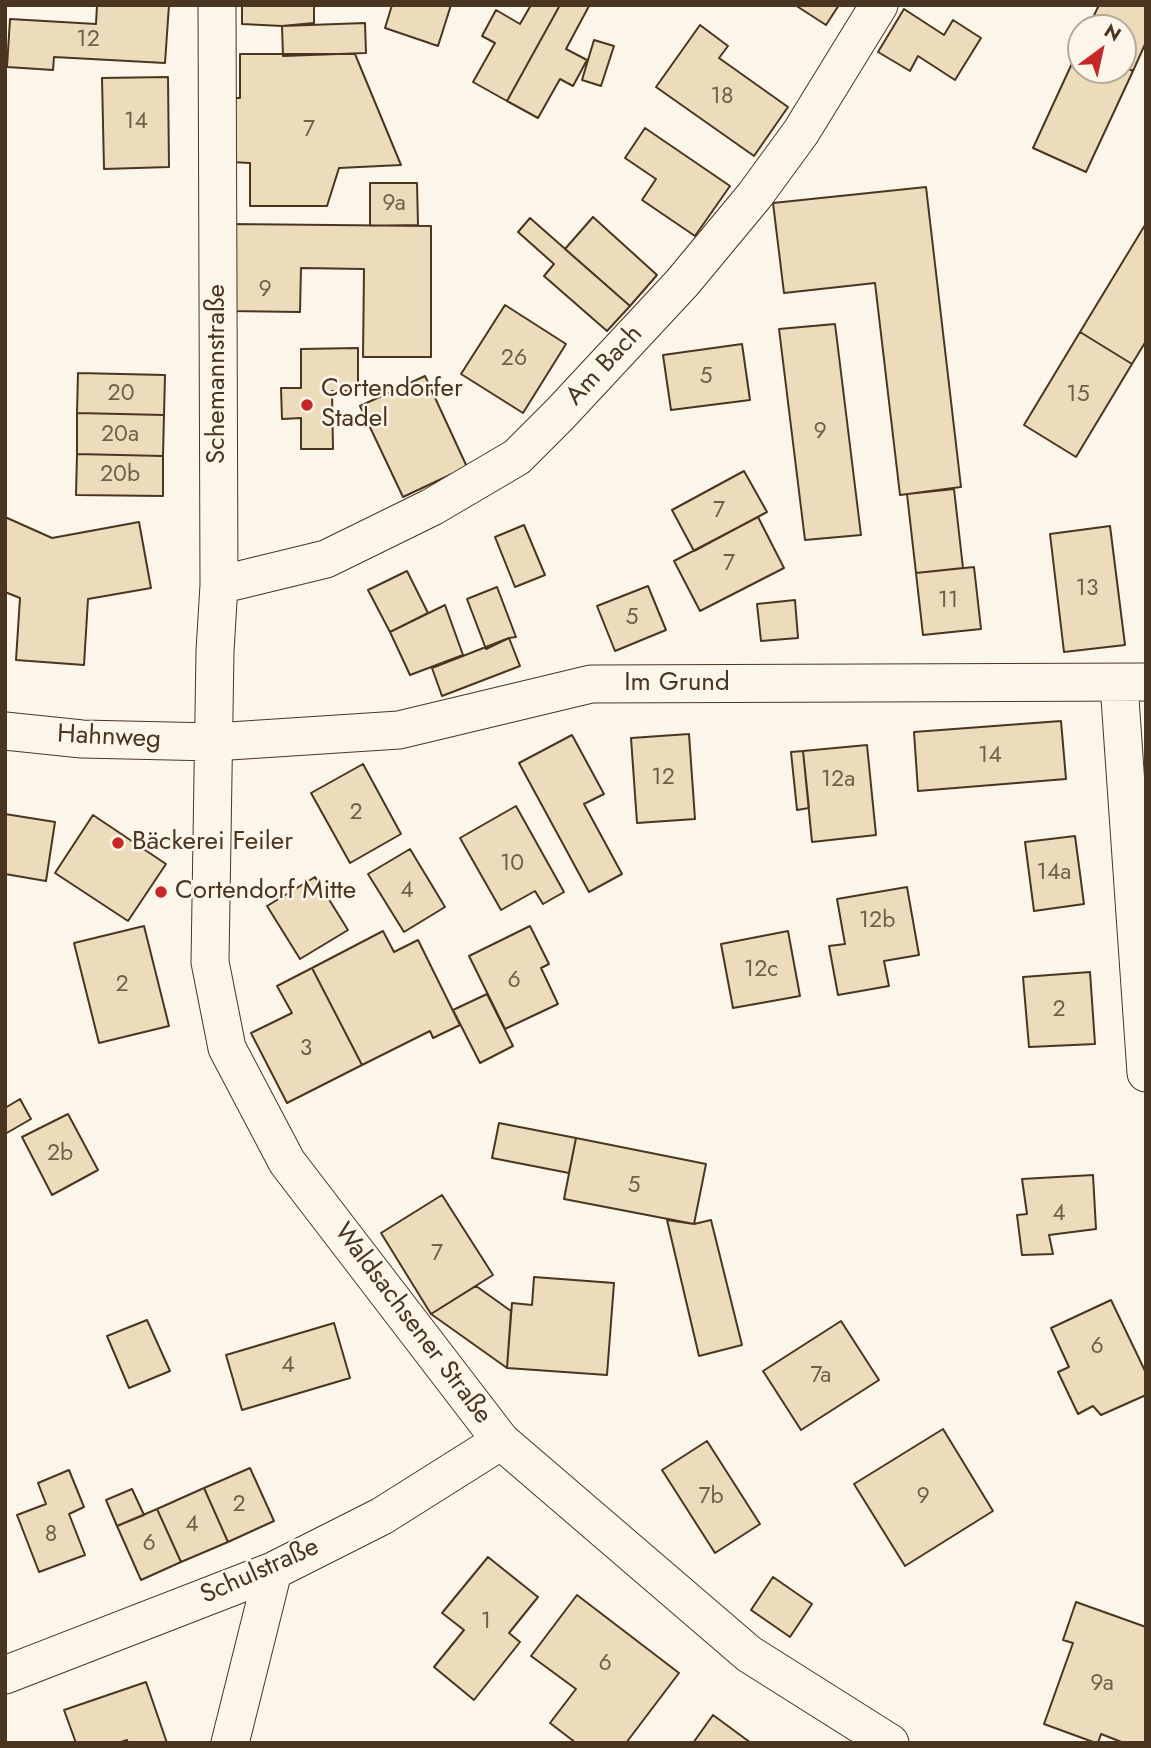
<!DOCTYPE html>
<html>
<head>
<meta charset="utf-8">
<style>
	body { margin:0 }
	#map { position:relative; width:1151px; height:1748px; overflow:hidden; background:#fbf6e9; font-family:Jost,sans-serif }
	canvas { display:block }
	.frame { position:absolute; inset:0; border:7px solid #4a3520; pointer-events:none }
	.north { position:absolute; left:1067px; top:14px; width:70px; height:70px; box-sizing:border-box; background:#fbf6e9; border:2px solid #b4a999; border-radius:50%; rotate:33deg; font-size:19px; font-weight:700; line-height:28px; text-align:center; color:#4a3520 }
	.north::after { content:''; display:block; margin:auto; width:24px; height:32px; background:#c62828; clip-path:polygon(50% 0,100% 100%,50% 72%,0 100%) }
</style>
</head>
<body>
<div id="map">
<canvas width="1151" height="1748"></canvas>
<div class="frame"></div>
<div class="north">N</div>
</div>
<script>
const g = document.querySelector('canvas').getContext('2d');
g.lineJoin = 'round';
function fill(path, color) {
  g.fillStyle = color;
  g.fill(path, 'evenodd');
}
function shape(rows) {
  const path = new Path2D();
  for (const r of rows) {
    path.moveTo(r[0], r[1]);
    for (let i = 2; i < r.length; i += 2) path.lineTo(r[i], r[i + 1]);
  }
  return path;
}
function trace(path, color, width, dash) {
  g.strokeStyle = color;
  g.lineWidth = width;
  g.lineCap = dash ? 'butt' : 'round';
  g.setLineDash(dash || []);
  g.stroke(path);
}
function drawText(font, color, halo, rows, align = 'center') {
  g.font = font + ' Jost,sans-serif';
  g.lineWidth = 5;
  g.setLineDash([]);
  g.textBaseline = 'middle';
  g.strokeStyle = halo;
  g.fillStyle = color;
  for (const [text, x, y, turn = 0] of rows) {
    g.save();
    g.translate(x, y);
    g.rotate((+turn || 0) * Math.PI / 180);
    g.textAlign = isNaN(turn) ? turn : align;
    if (halo) g.strokeText(text, 0, 0);
    g.fillText(text, 0, 0);
    g.restore();
  }
}
const building = shape([
	[97,5,169,5,165,63,54,57,53,70,7,67,10,19,96,24,97,5],
	[242,5,314,5,314,23,282,26,242,24,242,5],
	[392,5,451,5,438,46,385,28,392,5],
	[531,5,560,5,507,101,473,82,495,43,482,36,496,10,520,24,531,5],
	[560,5,589,6,566,49,587,60,573,86,560,79,538,118,507,101,560,5],
	[795,5,839,5,826,25,795,5],
	[1099,5,1146,5,1146,42,1133,71,1123,66,1123,28,1088,28,1099,5],
	[904,9,944,35,953,20,981,38,955,80,918,56,910,71,878,52,904,9],
	[365,23,366,53,283,56,282,26,365,23],
	[700,25,728,46,719,58,788,107,754,156,656,87,700,25],
	[594,40,614,46,601,86,582,80,594,40],
	[1080,46,1081,70,1123,70,1123,66,1133,71,1086,172,1033,148,1080,46],
	[240,54,355,54,401,165,339,168,327,206,250,206,250,163,231,162,231,98,240,98,240,54],
	[168,77,169,167,104,169,102,78,168,77],
	[645,128,730,186,695,236,642,200,656,179,625,158,645,128],
	[370,183,417,183,418,225,370,226,370,183],
	[926,187,961,487,900,495,875,283,784,293,773,203,926,187],
	[593,217,657,275,630,306,565,249,593,217],
	[530,218,630,306,607,331,544,276,554,264,518,232,530,218],
	[230,224,431,226,431,357,363,357,364,269,301,268,300,312,230,311,230,224],
	[1145,225,1146,341,1132,364,1080,332,1145,225],
	[505,305,566,344,523,413,461,374,505,305],
	[835,324,861,535,805,540,779,329,835,324],
	[1080,332,1132,364,1076,457,1024,425,1080,332],
	[742,344,750,400,671,410,663,355,742,344],
	[358,348,358,391,332,391,333,449,301,449,301,418,282,419,281,388,301,388,301,349,358,348],
	[78,373,165,375,164,415,77,413,78,373],
	[425,376,467,467,403,497,360,406,425,376],
	[77,413,164,415,163,456,77,454,77,413],
	[77,454,163,456,163,496,76,495,77,454],
	[744,471,767,512,694,551,672,510,744,471],
	[954,489,963,568,916,573,907,494,954,489],
	[5,517,52,538,139,522,151,588,88,599,84,665,16,660,20,598,5,592,5,517],
	[758,517,784,568,700,611,674,561,758,517],
	[524,525,545,575,515,587,495,537,524,525],
	[1110,526,1125,645,1064,652,1050,534,1110,526],
	[974,567,981,629,923,635,916,573,974,567],
	[407,571,428,613,390,632,368,590,407,571],
	[648,586,666,630,615,651,597,606,648,586],
	[497,587,516,637,509,638,486,649,467,599,497,587],
	[795,600,798,638,761,641,757,604,795,600],
	[445,605,463,655,410,675,390,632,445,605],
	[509,638,520,666,442,696,432,668,509,638],
	[1061,721,1066,779,918,791,914,732,1061,721],
	[689,734,695,819,637,823,631,738,689,734],
	[572,735,604,794,584,804,622,874,589,892,519,763,572,735],
	[867,745,876,835,812,842,803,751,867,745],
	[803,751,809,808,797,810,791,752,803,751],
	[363,764,401,834,350,863,311,793,363,764],
	[516,806,564,892,543,904,535,891,501,910,460,838,516,806],
	[5,814,55,822,46,881,5,874,5,814],
	[93,815,166,864,128,921,55,873,93,815],
	[1075,836,1084,904,1034,911,1025,842,1075,836],
	[410,849,445,907,404,932,368,874,410,849],
	[315,877,348,930,300,959,267,906,315,877],
	[907,887,919,955,884,961,889,986,838,995,829,946,845,944,837,899,907,887],
	[144,926,169,1026,99,1043,74,943,144,926],
	[530,926,549,964,541,968,558,1004,505,1029,469,956,530,926],
	[383,931,394,952,418,940,460,1025,433,1038,430,1031,362,1065,312,968,383,931],
	[788,931,800,996,733,1008,721,944,788,931],
	[312,968,362,1065,287,1103,251,1033,292,1013,277,986,312,968],
	[1090,972,1095,1044,1029,1047,1023,977,1090,972],
	[487,994,513,1046,480,1063,453,1010,487,994],
	[20,1099,31,1119,5,1134,5,1108,20,1099],
	[68,1114,98,1170,52,1195,22,1137,68,1114],
	[499,1123,576,1138,569,1173,492,1158,499,1123],
	[576,1138,706,1164,694,1224,564,1199,576,1138],
	[1093,1175,1096,1229,1049,1235,1053,1254,1022,1255,1017,1215,1027,1214,1022,1179,1093,1175],
	[442,1195,493,1275,431,1314,381,1233,442,1195],
	[667,1220,694,1224,711,1220,742,1345,699,1356,667,1220],
	[534,1277,614,1283,607,1375,507,1368,512,1303,532,1305,534,1277],
	[476,1286,511,1311,507,1368,431,1314,476,1286],
	[1111,1300,1146,1373,1146,1395,1101,1415,1093,1406,1078,1414,1058,1372,1069,1367,1051,1328,1111,1300],
	[147,1320,170,1371,129,1388,107,1336,147,1320],
	[841,1321,879,1380,801,1430,763,1371,841,1321],
	[334,1323,350,1378,242,1410,226,1355,334,1323],
	[943,1429,993,1511,905,1566,854,1484,943,1429],
	[707,1441,760,1524,715,1553,662,1470,707,1441],
	[250,1468,274,1521,228,1542,204,1488,250,1468],
	[69,1470,84,1507,69,1514,85,1555,39,1572,17,1515,46,1504,38,1483,69,1470],
	[204,1488,228,1542,181,1562,157,1509,204,1488],
	[132,1489,144,1515,117,1526,106,1500,132,1489],
	[157,1509,181,1562,141,1580,117,1526,157,1509],
	[488,1557,538,1597,509,1633,520,1642,474,1700,434,1667,464,1630,442,1613,488,1557],
	[773,1577,812,1604,790,1637,751,1610,773,1577],
	[577,1595,679,1673,626,1743,576,1743,550,1723,576,1689,531,1656,577,1595],
	[1076,1602,1146,1627,1146,1743,1124,1743,1101,1734,1098,1743,1096,1743,1044,1724,1073,1643,1063,1640,1076,1602],
	[146,1682,167,1743,128,1743,127,1740,118,1743,76,1743,64,1710,146,1682],
	[713,1715,751,1743,693,1743,713,1715]
]);
const street = shape([
	[217,5,219,585,215,651,210,962,227,1048,287,1162,501,1441,749,1654,890,1743],
	[219,585,326,559,432,507,517,457,560,414,682,283,755,195,801,132,879,5],
	[1119,684,1146,1073],
	[5,731,82,739,214,742,399,730,591,684,1146,682],
	[5,1675,273,1571,382,1516,501,1441],
	[230,1743,273,1571]
]);
const markers = [
	[307,405,7,"#c62828"],
	[118,843,7,"#c62828"],
	[161,892,7,"#c62828"]
];
const numberNames = [
	["12",88,40],
	["18",722,97],
	["14",136,122],
	["7",309,130],
	["9a",394,204],
	["9",265,290],
	["26",514,359],
	["5",706,377],
	["20",121,394],
	["15",1078,395],
	["9",820,432],
	["20a",120,435],
	["20b",120,475],
	["7",719,511],
	["7",729,564],
	["13",1087,589],
	["11",948,601],
	["5",632,618],
	["14",990,756],
	["12",663,778],
	["12a",838,780],
	["2",356,813],
	["10",512,864],
	["14a",1054,873],
	["4",407,891],
	["12b",877,921],
	["12c",761,970],
	["6",514,981],
	["2",122,985],
	["2",1059,1010],
	["3",306,1049],
	["2b",60,1154],
	["5",634,1186],
	["4",1059,1214],
	["7",437,1254],
	["6",1097,1347],
	["4",288,1366],
	["7a",821,1376],
	["7b",711,1497],
	["9",923,1497],
	["2",239,1505],
	["4",192,1525],
	["8",51,1535],
	["6",149,1544],
	["1",486,1622],
	["6",605,1664],
	["9a",1102,1684]
];
const streetNames = [
	["Am Bach",605,366,-47],
	["Schemannstraße",218,374,-90],
	["Im Grund",677,684],
	["Hahnweg",109,738,3],
	["Waldsachsener Straße",412,1324,53],
	["Schulstraße",260,1572,-24]
];
const poiNames = [
	["Cortendorfer",321,390],
	["Stadel",321,420],
	["Bäckerei Feiler",132,843],
	["Cortendorf Mitte",175,892]
];
fill(building, '#ecdcbc');
trace(building, '#4a3520', 2);
trace(street, '#4a3520', 39);
trace(street, '#fbf6e9', 37);
for (const [x, y, r, color] of markers) {
  const dot = new Path2D();
  dot.arc(x, y, r, 0, 2 * Math.PI);
  g.fillStyle = color;
  g.fill(dot);
  trace(dot, '#fbf6e9', 2.5);
}
drawText('23px', '#725f47', null, numberNames);
drawText('26px', '#4a3520', '#fbf6e9', streetNames);
drawText('26px', '#4a3520', '#fbf6e9', poiNames, 'left');
</script>
</body>
</html>
